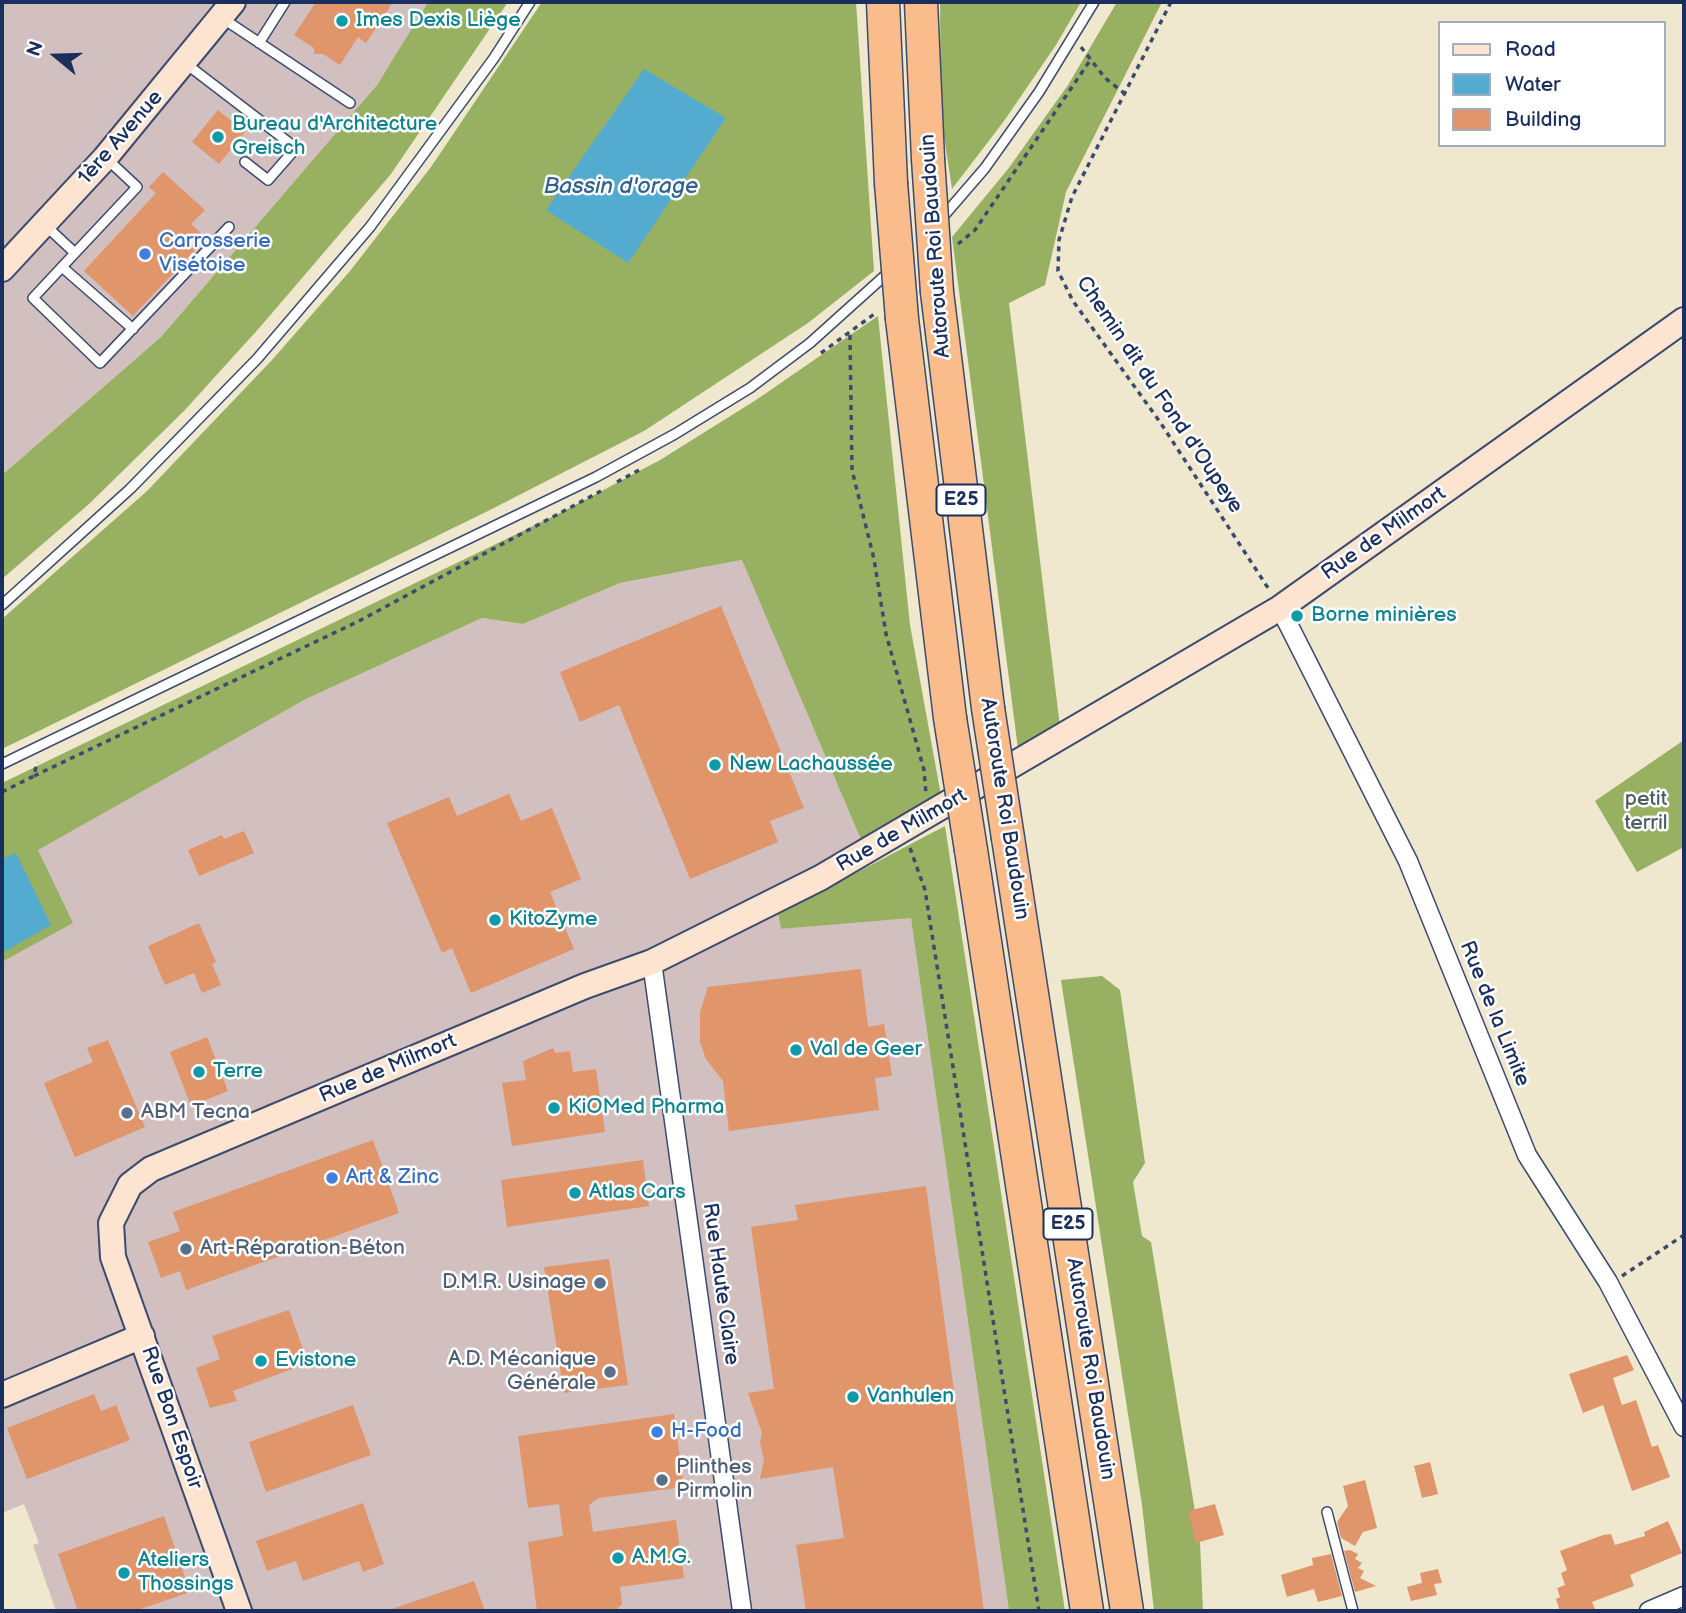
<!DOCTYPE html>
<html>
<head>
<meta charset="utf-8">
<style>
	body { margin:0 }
	#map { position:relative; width:1686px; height:1613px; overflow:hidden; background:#efe8cf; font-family:"Balsamiq Sans",sans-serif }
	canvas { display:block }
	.frame { position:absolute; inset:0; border:4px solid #1b2f5e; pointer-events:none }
	.legend { position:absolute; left:1438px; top:21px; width:228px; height:126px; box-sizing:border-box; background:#fff; border:2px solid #a4acbf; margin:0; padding:9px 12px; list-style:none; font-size:21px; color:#1b2f5e }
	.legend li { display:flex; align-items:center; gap:14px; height:35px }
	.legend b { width:35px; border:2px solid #a4acbf }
	.north { position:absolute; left:21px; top:21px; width:70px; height:70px; -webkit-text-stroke:5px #fff; paint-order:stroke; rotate:289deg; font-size:19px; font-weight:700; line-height:28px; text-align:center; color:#1b2f5e }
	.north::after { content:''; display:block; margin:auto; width:24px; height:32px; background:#1b2f5e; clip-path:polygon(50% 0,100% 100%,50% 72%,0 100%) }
</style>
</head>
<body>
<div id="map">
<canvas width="1686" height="1613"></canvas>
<div class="frame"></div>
<ul class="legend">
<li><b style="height:9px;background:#fde4d0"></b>Road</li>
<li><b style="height:19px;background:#53abd0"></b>Water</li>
<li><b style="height:19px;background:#e0956a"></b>Building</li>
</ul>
<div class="north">N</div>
</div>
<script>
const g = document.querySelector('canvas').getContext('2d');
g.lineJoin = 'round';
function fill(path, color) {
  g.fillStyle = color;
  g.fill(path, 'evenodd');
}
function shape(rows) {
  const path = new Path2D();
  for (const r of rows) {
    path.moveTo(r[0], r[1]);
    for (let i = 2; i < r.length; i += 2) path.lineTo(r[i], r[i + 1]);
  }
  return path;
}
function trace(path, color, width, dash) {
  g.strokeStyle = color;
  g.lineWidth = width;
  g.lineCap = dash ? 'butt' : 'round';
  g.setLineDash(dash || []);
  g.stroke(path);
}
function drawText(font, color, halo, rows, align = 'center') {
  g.font = font + ' "Balsamiq Sans",sans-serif';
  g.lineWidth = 5;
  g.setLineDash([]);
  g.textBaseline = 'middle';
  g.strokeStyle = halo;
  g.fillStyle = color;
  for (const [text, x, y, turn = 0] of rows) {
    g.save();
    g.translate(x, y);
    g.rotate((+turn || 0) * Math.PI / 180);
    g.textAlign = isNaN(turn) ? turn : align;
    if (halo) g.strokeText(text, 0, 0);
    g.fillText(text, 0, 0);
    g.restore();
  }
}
const industrial = shape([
	[2,2,428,2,377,85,161,337,2,475],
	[743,560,862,842,774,897,781,929,911,917,1009,1611,56,1611,33,1545,39,1543,24,1504,2,1513,2,962,72,923,37,850,306,699,482,618,523,624,620,583]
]);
const forest = shape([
	[428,2,508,2,391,174,261,326,184,411,89,504,2,579,2,475,161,337,377,85],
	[542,2,856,2,874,271,808,323,644,431,490,510,2,749,2,619,147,491,272,360,350,271,431,167],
	[940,2,1081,2,1056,45,1004,121,952,189,941,117],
	[1117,2,1162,2,1066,192,1045,285,1009,303,1060,727,1018,749,952,237,1008,169,1068,85],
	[878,316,910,625,942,801,862,842,742,560,620,583,523,624,482,618,306,699,38,850,73,923,2,962,2,783,562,512,660,460,756,400],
	[1684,740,1684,847,1637,872,1595,801],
	[945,826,1065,1611,1009,1611,911,918,781,929,778,914],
	[1102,976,1120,990,1145,1163,1133,1182,1142,1236,1151,1242,1200,1542,1203,1611,1154,1611,1142,1505,1061,980]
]);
const water = shape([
	[644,69,726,118,628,263,546,210],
	[16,853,51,925,2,953,2,859]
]);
const building = shape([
	[316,2,393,2,366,43,358,37,340,65,323,54,314,54,314,48,294,35],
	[218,110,245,132,219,164,192,142],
	[163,172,205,210,191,224,206,238,133,316,84,271,156,193,149,187],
	[721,606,804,808,770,821,778,842,690,879,619,705,580,722,560,672],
	[509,794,521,821,552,808,581,879,550,892,574,949,471,993,452,948,442,953,387,823,449,797,457,816],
	[244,831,254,853,199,876,188,850,222,835,224,839],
	[199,923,216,962,212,964,221,985,202,993,194,973,165,985,148,946],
	[861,969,868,1027,884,1024,892,1076,875,1078,879,1110,729,1131,723,1081,706,1059,700,1042,700,1012,708,987],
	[207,1037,228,1091,191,1106,170,1052],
	[108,1040,145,1127,75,1157,44,1083,93,1062,87,1048],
	[553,1048,555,1053,570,1051,573,1072,596,1069,605,1132,512,1146,502,1083,526,1080,523,1061],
	[373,1140,399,1213,186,1290,180,1271,161,1278,148,1242,180,1231,173,1212],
	[643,1160,649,1206,507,1227,501,1180],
	[926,1186,984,1611,806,1611,796,1545,844,1538,833,1467,760,1479,764,1460,760,1442,762,1433,748,1393,774,1389,751,1227,798,1220,795,1205],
	[609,1259,628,1385,564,1393,544,1267],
	[289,1310,308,1363,233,1391,237,1401,210,1408,196,1368,220,1359,212,1336],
	[1627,1355,1634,1370,1613,1378,1622,1405,1636,1400,1652,1447,1658,1445,1670,1477,1632,1491,1603,1405,1583,1413,1569,1374],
	[94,1394,101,1411,116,1405,130,1440,27,1479,7,1428],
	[353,1405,371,1455,266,1492,249,1442],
	[674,1414,684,1487,598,1498,589,1505,593,1532,676,1520,684,1578,620,1587,622,1604,615,1611,537,1611,528,1542,563,1536,559,1504,528,1508,518,1436],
	[1430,1462,1438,1494,1422,1498,1414,1466],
	[1365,1480,1377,1528,1363,1532,1355,1546,1341,1538,1337,1522,1348,1506,1343,1486],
	[363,1503,384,1564,363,1572,359,1561,303,1581,296,1561,267,1571,256,1541],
	[1215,1504,1224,1535,1196,1543,1188,1511],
	[164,1516,190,1592,135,1611,78,1611,58,1554],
	[1668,1521,1682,1553,1630,1575,1634,1586,1592,1602,1596,1611,1560,1611,1556,1599,1560,1597,1557,1588,1565,1585,1561,1573,1567,1570,1560,1551,1603,1535,1611,1534,1615,1545,1645,1536,1644,1532],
	[1350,1550,1358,1554,1355,1559,1362,1563,1358,1568,1364,1571,1360,1578,1376,1586,1355,1592,1344,1551],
	[1331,1554,1342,1596,1318,1602,1314,1589,1287,1597,1281,1575,1313,1565,1312,1558],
	[1438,1569,1442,1583,1434,1584,1437,1595,1411,1601,1407,1587,1422,1583,1420,1573],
	[474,1581,485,1611,393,1611,392,1609]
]);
const path = shape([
	[1171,2,1072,197,1059,240,1058,271,1073,301,1160,422,1270,591],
	[1081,47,1105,78,1124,93],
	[958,244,975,230,1091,59],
	[850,335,852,470,874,559,886,634,924,770,926,794],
	[821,353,877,312],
	[617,482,641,469],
	[34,776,359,621,601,491],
	[2,792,34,776,37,762],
	[910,848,925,890,1039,1611],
	[1622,1276,1684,1235]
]);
const lane = shape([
	[222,18,350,103],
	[259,43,285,2],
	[185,63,296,148,268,180,245,162],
	[941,219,985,168,1039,92,1094,2],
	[46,226,75,253,137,187,107,159],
	[75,253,33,298,100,363,229,227],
	[62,267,133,329],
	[2,605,130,489,257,359,370,227,494,58,530,2],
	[2,764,596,477,675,434,750,388,810,343,890,271],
	[1327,1512,1353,1611]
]);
const street = shape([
	[1280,608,1408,861,1527,1155,1608,1282,1684,1427],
	[652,962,742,1611],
	[1649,1611,1684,1596]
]);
const secondary = shape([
	[2,269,105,158,233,2],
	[2,1395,142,1336],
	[239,1611,113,1257,111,1223,130,1185,151,1169,585,986,652,962,820,878,1280,608,1684,320]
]);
const highway = shape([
	[883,2,891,183],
	[921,2,928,159],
	[937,292,988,708],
	[902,319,950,718],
	[1008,838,1127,1611],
	[971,850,1087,1611]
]);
const highwayBridge = shape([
	[928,159,937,292],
	[891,183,902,319],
	[988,708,1008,838],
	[950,718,971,850]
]);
const markers = [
	[342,21,7,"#0f9aa8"],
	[218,137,7,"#0f9aa8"],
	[145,254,7,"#3f7fe0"],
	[1297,616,7,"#0f9aa8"],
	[715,765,7,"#0f9aa8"],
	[495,920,7,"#0f9aa8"],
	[796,1050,7,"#0f9aa8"],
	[199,1072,7,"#0f9aa8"],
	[554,1108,7,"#0f9aa8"],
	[127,1113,7,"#5c6f8a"],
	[332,1178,7,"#3f7fe0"],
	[575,1193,7,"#0f9aa8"],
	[186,1249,7,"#5c6f8a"],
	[600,1283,7,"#5c6f8a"],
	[261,1361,7,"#0f9aa8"],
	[610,1372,7,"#5c6f8a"],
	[853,1397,7,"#0f9aa8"],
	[657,1432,7,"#3f7fe0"],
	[662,1480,7,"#5c6f8a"],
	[618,1558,7,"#0f9aa8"],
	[124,1573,7,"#0f9aa8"]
];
const shields = [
	[961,500,49],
	[1068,1224,49]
];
const shieldNames = [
	["E25",961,500],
	["E25",1068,1224]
];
const cultureNames = [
	["Imes Dexis Liège",356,21],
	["Bureau d'Architecture",232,125],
	["Greisch",232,149],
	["Borne minières",1311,616],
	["New Lachaussée",729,765],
	["KitoZyme",509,920],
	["Val de Geer",810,1050],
	["Terre",213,1072],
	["KiOMed Pharma",568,1108],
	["Atlas Cars",589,1193],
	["Evistone",275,1361],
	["Vanhulen",867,1397],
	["A.M.G.",632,1558],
	["Ateliers",138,1561],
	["Thossings",138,1585]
];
const streetNames = [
	["1ère Avenue",121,138,-49],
	["Autoroute Roi Baudouin",936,246,-94],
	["Chemin dit du Fond d'Oupeye",1159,395,56],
	["Rue de Milmort",1384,534,-35],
	["Autoroute Roi Baudouin",1004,809,81],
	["Rue de Milmort",902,831,-30],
	["Rue de la Limite",1494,1014,68],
	["Rue de Milmort",388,1069,-23],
	["Rue Haute Claire",720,1284,82],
	["Autoroute Roi Baudouin",1090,1369,81],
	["Rue Bon Espoir",171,1418,71]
];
const shopNames = [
	["Carrosserie",159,242],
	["Visétoise",159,266],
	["Art & Zinc",346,1178],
	["H-Food",671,1432]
];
const parkNames = [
	["petit",1646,800],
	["terril",1646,824]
];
const serviceNames = [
	["ABM Tecna",141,1113],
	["Art-Réparation-Béton",200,1249],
	["D.M.R. Usinage",586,1283,"right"],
	["A.D. Mécanique",596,1360,"right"],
	["Générale",596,1384,"right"],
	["Plinthes",676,1468],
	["Pirmolin",676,1492]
];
const waterNames = [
	["Bassin d'orage",621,187]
];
fill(industrial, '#d2bfbf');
fill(forest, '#98b062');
fill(water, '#53abd0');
fill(building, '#e0956a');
trace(lane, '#3b4b6f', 12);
trace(street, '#3b4b6f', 21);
trace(secondary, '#3b4b6f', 28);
trace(highway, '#3b4b6f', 35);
trace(path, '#3b4b6f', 3.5, [5, 5]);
trace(lane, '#fff', 9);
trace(street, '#fff', 18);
trace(secondary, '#fde4d0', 24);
trace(highway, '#f9bc8a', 32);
trace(highwayBridge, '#3b4b6f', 35, []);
trace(highwayBridge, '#f9bc8a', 32);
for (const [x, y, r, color] of markers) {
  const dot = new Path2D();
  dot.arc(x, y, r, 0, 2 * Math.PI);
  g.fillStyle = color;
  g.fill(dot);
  trace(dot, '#fff', 2.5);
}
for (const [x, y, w] of shields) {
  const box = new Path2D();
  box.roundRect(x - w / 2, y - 15.5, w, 31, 5);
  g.fillStyle = '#fff';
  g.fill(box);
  trace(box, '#1b2f5e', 2);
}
drawText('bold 19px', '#1b2f5e', null, shieldNames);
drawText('21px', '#0d838f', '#fff', cultureNames, 'left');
drawText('21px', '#1b2f5e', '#fff', streetNames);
drawText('21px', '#366cbe', '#fff', shopNames, 'left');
drawText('21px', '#4d5e63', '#fff', parkNames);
drawText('21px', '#4e5e75', '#fff', serviceNames, 'left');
drawText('italic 23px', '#31618c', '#fff', waterNames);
</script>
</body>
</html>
